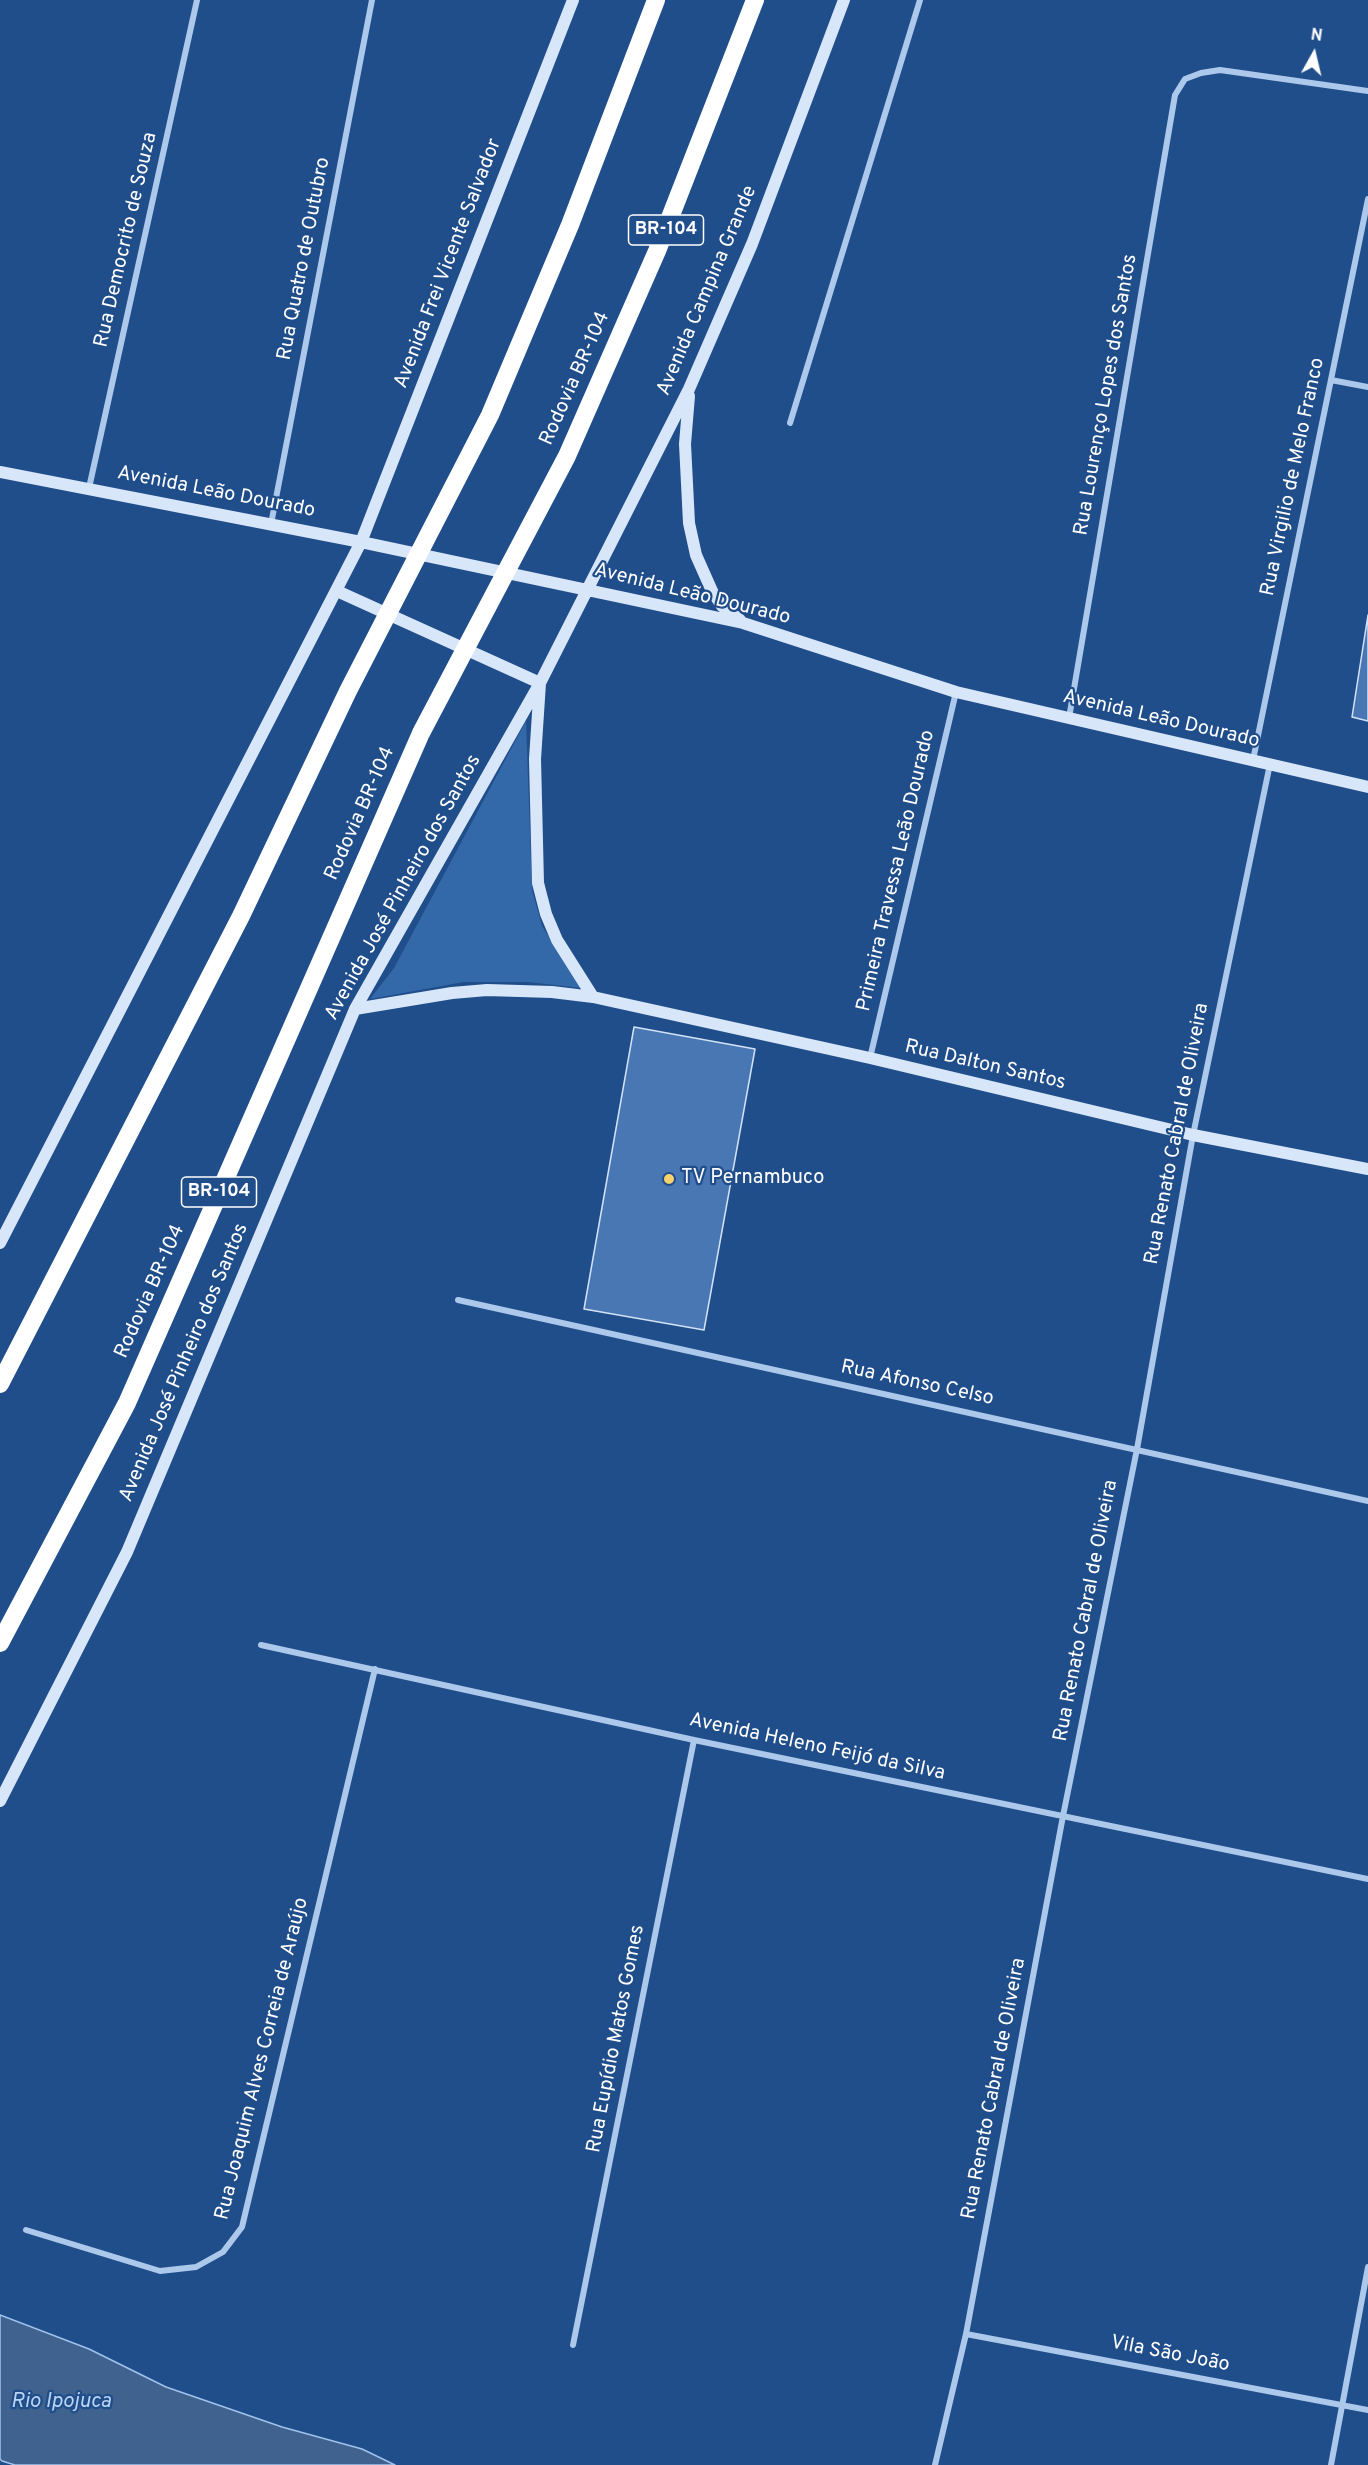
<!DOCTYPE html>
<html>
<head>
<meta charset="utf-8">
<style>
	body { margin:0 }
	#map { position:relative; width:1368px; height:2465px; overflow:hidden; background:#204e8b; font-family:Overpass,sans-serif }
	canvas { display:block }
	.north { position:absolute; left:1284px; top:24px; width:60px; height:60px; -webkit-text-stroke:4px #204e8b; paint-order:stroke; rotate:8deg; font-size:16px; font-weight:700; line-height:24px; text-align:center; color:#fff }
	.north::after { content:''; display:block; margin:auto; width:21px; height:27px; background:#fff; clip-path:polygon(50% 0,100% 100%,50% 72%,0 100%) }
</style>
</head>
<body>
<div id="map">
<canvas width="1368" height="2465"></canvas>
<div class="north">N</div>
</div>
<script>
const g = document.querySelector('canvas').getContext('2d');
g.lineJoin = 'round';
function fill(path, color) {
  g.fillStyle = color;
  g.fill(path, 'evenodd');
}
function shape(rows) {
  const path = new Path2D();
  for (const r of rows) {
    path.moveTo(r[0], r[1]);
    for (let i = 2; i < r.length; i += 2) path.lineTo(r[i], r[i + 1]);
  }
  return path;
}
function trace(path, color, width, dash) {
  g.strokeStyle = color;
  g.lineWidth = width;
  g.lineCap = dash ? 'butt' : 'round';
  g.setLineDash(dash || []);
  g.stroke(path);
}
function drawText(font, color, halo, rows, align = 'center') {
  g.font = font + ' Overpass,sans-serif';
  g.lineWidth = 4.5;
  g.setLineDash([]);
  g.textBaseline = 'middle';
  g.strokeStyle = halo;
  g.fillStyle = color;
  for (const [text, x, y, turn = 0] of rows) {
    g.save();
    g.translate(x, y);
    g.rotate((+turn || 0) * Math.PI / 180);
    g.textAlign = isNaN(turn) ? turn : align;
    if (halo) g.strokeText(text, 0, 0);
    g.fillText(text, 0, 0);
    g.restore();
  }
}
const green = shape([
	[526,721,532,890,542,926,581,988,528,982,464,982,370,999,394,968]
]);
const water = shape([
	[0,2315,89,2349,166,2387,282,2427,362,2449,395,2465,15,2465,2,2461,0,2459,0,2315]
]);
const building = shape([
	[1368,615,1368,721,1352,717,1368,615],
	[634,1027,755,1049,704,1330,584,1309,634,1027]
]);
const street = shape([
	[1331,380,1368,387],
	[790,423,920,0],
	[89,488,197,0],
	[271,524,372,0],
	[1069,718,1175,95,1185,79,1201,73,1220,70,1368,91],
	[1253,760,1368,199],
	[870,1058,956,692],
	[458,1300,1368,1501],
	[261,1645,694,1740,1368,1879],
	[26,2230,160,2271,196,2267,223,2252,242,2227,375,1669],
	[966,2334,1368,2410],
	[573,2345,694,1740],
	[935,2465,966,2334,1063,1816,1137,1449,1193,1135,1270,764],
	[1331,2465,1368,2267]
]);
const secondary = shape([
	[689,396,685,444,689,523,696,555,712,591,722,606,740,620],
	[0,472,361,542,743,623,956,692,1368,787],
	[337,591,540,683,535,759,538,883,546,914,557,940,593,997],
	[355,1009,452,993,487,990,552,992,593,997,870,1058,1193,1135,1368,1169],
	[0,1243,361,542,573,0],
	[0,1801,127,1552,355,1009,540,683,689,389,752,244,844,0]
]);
const highway = shape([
	[0,1384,241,916,348,691,490,415,570,225,656,0],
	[0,1643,127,1403,421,733,567,456,657,251,755,0]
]);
const markers = [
	[669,1179,6,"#f9d16d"]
];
const shields = [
	[666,230,75],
	[219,1192,75]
];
const shieldNames = [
	["BR-104",666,230],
	["BR-104",219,1192]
];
const streetNames = [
	["Rua Democrito de Souza",127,240,-77],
	["Rua Quatro de Outubro",305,259,-79],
	["Avenida Frei Vicente Salvador",449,264,-69],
	["Avenida Campina Grande",708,291,-67],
	["Rodovia BR-104",576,379,-66],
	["Rua Lourenço Lopes dos Santos",1107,395,-80],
	["Rua Virgilio de Melo Franco",1294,477,-78],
	["Avenida Leão Dourado",216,493,11],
	["Avenida Leão Dourado",692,595,14],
	["Avenida Leão Dourado",1161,720,13],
	["Rodovia BR-104",361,814,-66],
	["Primeira Travessa Leão Dourado",897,871,-77],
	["Avenida José Pinheiro dos Santos",404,888,-61],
	["Rua Dalton Santos",985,1066,13],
	["Rua Renato Cabral de Oliveira",1178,1134,-79],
	["Rodovia BR-104",151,1292,-66],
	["Avenida José Pinheiro dos Santos",185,1363,-67],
	["Rua Afonso Celso",917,1384,12],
	["Rua Renato Cabral de Oliveira",1087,1611,-79],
	["Avenida Heleno Feijó da Silva",817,1748,12],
	["Rua Eupídio Matos Gomes",617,2039,-79],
	["Rua Joaquim Alves Correia de Araújo",263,2059,-76],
	["Rua Renato Cabral de Oliveira",995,2089,-79],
	["Vila São João",1170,2355,11]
];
const poiNames = [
	["TV Pernambuco",681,1179]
];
const waterNames = [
	["Rio Ipojuca",61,2403]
];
fill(green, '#3368a9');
fill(water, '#40628e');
trace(water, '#a0c4ed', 1.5);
fill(building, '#4877b3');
trace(building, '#d2e3f8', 1.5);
trace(street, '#acc9ec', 6);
trace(secondary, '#d8e6f9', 12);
trace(highway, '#fff', 18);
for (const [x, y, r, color] of markers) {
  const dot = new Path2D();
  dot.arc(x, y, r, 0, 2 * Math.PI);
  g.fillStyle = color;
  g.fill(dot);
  trace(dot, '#204e8b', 2);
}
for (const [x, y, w] of shields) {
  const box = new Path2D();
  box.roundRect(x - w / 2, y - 15, w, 30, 4.5);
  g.fillStyle = '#204e8b';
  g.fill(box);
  trace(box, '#fff', 1.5);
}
drawText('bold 18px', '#fff', null, shieldNames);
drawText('20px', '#fff', '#204e8b', streetNames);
drawText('20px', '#fff', '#204e8b', poiNames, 'left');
drawText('italic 21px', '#b8d3f3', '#204e8b', waterNames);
</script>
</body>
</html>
